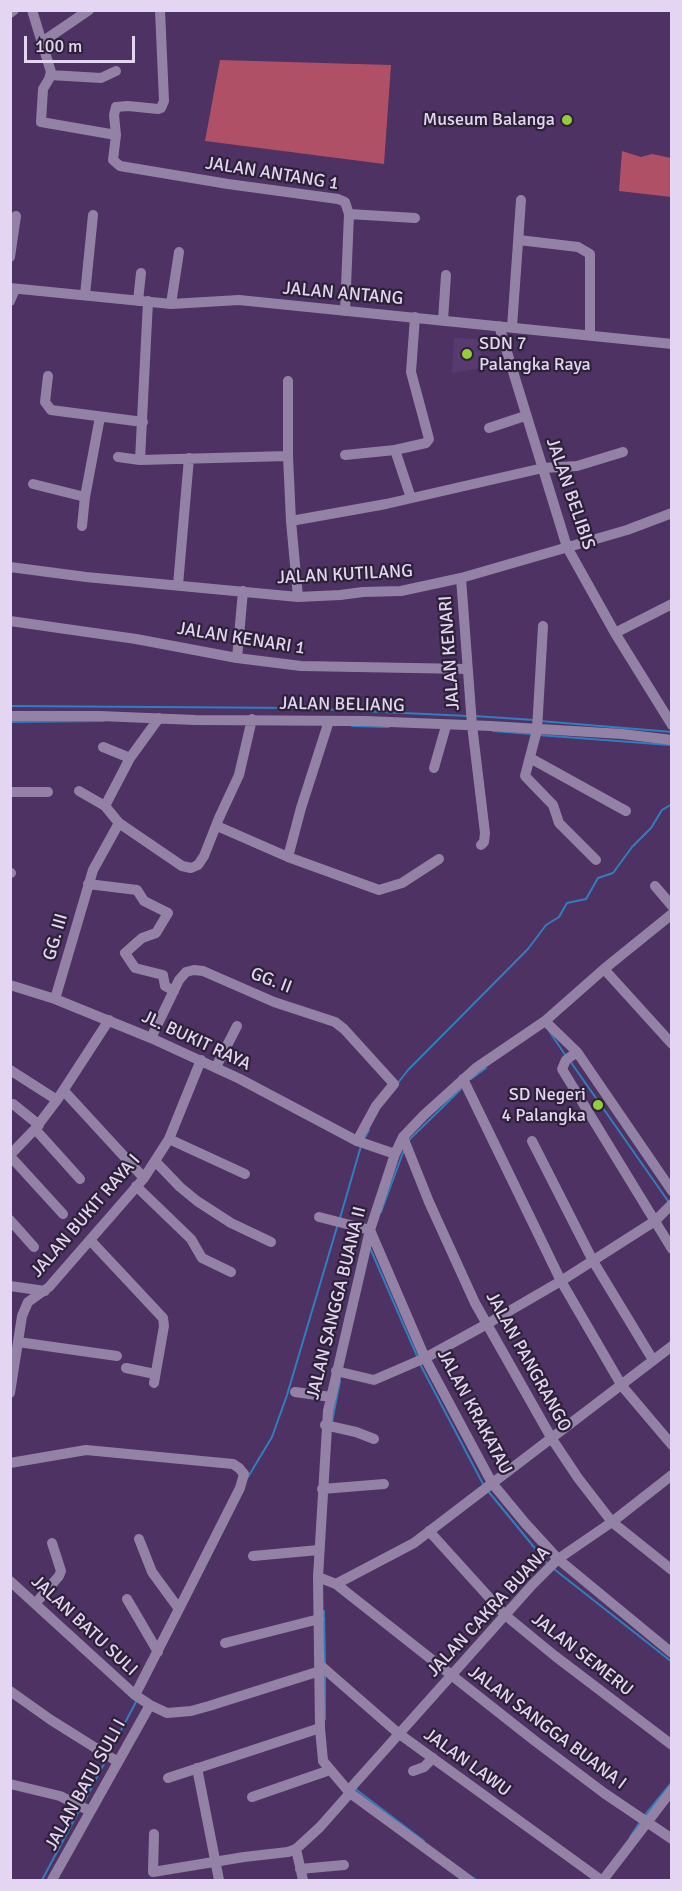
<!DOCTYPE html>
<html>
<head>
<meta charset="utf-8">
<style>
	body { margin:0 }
	#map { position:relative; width:682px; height:1891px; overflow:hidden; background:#4d3263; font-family:Signika,sans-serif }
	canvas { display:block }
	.frame { position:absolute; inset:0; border:12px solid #e4d5f3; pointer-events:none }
	.scale { position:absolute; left:24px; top:36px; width:111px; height:27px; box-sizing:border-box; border:3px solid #e4d5f3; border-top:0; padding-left:8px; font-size:18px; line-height:21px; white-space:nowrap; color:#e4d5f3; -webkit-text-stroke:4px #2d2137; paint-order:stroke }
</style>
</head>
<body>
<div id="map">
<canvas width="682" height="1891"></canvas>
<div class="frame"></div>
<div class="scale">100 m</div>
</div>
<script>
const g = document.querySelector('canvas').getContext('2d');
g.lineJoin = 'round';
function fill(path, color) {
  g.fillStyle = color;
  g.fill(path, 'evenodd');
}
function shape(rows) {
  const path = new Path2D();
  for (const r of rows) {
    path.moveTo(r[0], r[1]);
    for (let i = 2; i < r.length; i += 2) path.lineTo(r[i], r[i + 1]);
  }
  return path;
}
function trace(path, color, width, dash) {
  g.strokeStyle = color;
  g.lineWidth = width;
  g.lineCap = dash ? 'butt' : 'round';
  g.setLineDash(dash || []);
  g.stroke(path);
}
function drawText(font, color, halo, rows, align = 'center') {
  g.font = font + ' Signika,sans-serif';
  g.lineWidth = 4.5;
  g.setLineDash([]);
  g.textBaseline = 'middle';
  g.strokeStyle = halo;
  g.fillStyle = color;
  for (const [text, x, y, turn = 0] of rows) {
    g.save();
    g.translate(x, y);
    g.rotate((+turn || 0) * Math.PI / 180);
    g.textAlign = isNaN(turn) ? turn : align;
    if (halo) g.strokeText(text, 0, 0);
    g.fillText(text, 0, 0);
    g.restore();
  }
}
const built = shape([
	[454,338,479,339,482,368,452,373]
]);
const forest = shape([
	[220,60,391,65,384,164,205,141],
	[622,151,641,157,652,154,671,158,671,197,619,191]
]);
const stream = shape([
	[10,706,296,708,468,716],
	[474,716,534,720],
	[540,721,672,732],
	[10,722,104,721],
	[352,726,389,727],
	[493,731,532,734],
	[538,735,670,745],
	[549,1031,566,1056],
	[570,1061,668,1201],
	[471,1079,486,1068],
	[397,1084,408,1070,528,949,546,925,559,917,567,903,586,899,598,878,613,873,632,847,651,828,662,810,672,804],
	[409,1140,461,1089],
	[363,1141,369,1130],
	[381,1212,404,1150],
	[340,1218,361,1146],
	[370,1248,417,1356],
	[420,1364,483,1484],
	[332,1422,340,1381],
	[248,1477,272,1437,287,1395,337,1227],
	[488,1491,547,1563],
	[554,1569,672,1662],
	[324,1611,325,1665],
	[325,1674,325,1719],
	[109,1753,137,1700],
	[354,1788,424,1841],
	[83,1804,107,1758],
	[645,1815,672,1782],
	[630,1837,640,1822],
	[472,1877,477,1880],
	[42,1880,80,1809]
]);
const minor = shape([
	[32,10,51,72,49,79,43,89,41,122,116,135,114,115,116,107,128,106,158,109,161,108,164,101,160,10],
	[10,13,14,10],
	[42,42,89,10],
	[50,75,101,78,116,71],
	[116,135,113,160,120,166,228,184,338,199,345,202,349,214,345,311],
	[349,214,415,218],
	[519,240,578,247,590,254,590,334],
	[10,257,16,216],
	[10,288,171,304,239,300,672,344],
	[85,295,93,215],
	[10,301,15,289],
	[138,301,141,273],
	[171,304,179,252],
	[443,320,446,275],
	[499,326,567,547,615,633,672,725],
	[512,327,521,200],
	[48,376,45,402,51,410,143,422],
	[489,428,525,416],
	[395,450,426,443,429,439,411,372,415,317],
	[345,455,395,450,411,498],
	[288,456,288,381],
	[118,457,140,460,288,456,291,521,298,597],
	[140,460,148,301],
	[33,484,85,497,100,417],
	[291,521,386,504,543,468,577,466,623,452],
	[82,526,85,497],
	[10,567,86,577,298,597,340,595,363,592,401,591,461,578,627,530,672,513],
	[461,578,472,725,485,833,484,842,481,845],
	[178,585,189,458],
	[10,621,136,639,237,658,301,666,467,669],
	[543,626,537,730,525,776,553,805,559,823,596,860],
	[615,633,672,604],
	[237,658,243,591],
	[10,716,100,716,195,720,365,721,491,726,622,734,672,740],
	[159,718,130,758,105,806,119,823,182,866,191,868,198,865,204,856,219,818,239,775,252,719],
	[103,747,130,758],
	[530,758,626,811],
	[434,768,446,726],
	[79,791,105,806],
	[10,792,48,792],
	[217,826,288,857,379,890,402,883,439,859],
	[288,857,301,808,329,721],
	[10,873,11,873],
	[88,884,137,890,144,901,168,913,156,933,142,938,125,953,135,968,163,975,165,986,174,991],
	[655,886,672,906],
	[604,969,672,1044],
	[10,985,55,999,151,1038,240,1079,357,1141,395,1154],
	[55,999,93,870,119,823],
	[545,1021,577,1052,672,1191],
	[151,1038,179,980,186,972,194,970,203,971,274,1002,335,1022,344,1029,394,1084,376,1106,357,1141],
	[577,1052,566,1060,562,1069,672,1249],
	[216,1067,237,1026],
	[10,1070,57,1100],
	[463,1079,561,1281,622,1386,672,1445],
	[64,1091,144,1178],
	[13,1104,39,1125],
	[35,1129,80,1179],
	[403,1137,429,1202,475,1303,552,1439,578,1478,612,1522,672,1570],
	[169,1139,245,1174],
	[532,1141,593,1261,653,1360],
	[10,1155,35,1129,57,1100,109,1020],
	[10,1156,63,1214],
	[155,1161,180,1187,197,1201,231,1223,271,1242],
	[136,1186,191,1239,202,1258,231,1272],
	[319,1217,370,1230],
	[10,1220,34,1247],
	[370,1230,425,1358,492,1483,525,1523,558,1559,672,1653],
	[90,1240,163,1318,164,1326,154,1383],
	[10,1286,45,1291],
	[18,1342,117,1356],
	[126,1368,155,1374],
	[336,1371,374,1380,425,1358,487,1324,561,1281,655,1221,672,1204],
	[295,1392,331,1397],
	[10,1393,22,1316,28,1302,49,1287,144,1178,169,1139,201,1060],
	[325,1425,356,1432,374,1439],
	[10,1463,86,1450,233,1464,239,1468,244,1474,240,1488,179,1609],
	[322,1489,384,1484],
	[429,1531,505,1615,555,1656,672,1745],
	[253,1556,319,1550],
	[318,1577,336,1584,535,1741,604,1793,672,1839],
	[10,1581,135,1695,150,1705,167,1713,191,1711,209,1706,320,1671],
	[336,1584,414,1543,672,1346],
	[127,1599,158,1652],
	[35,1604,59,1576,61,1571,52,1543],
	[225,1643,319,1619],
	[320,1665,398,1733,601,1880],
	[10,1691,51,1720,118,1762],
	[135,1695,179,1609,152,1572,139,1539],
	[197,1768,219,1880],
	[413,1771,424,1767,433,1758],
	[168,1778,320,1728],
	[10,1784,60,1796,90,1811],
	[348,1791,532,1585,558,1559,612,1522,672,1475],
	[252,1797,330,1770],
	[154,1834,153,1872,244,1857,288,1852,296,1849,320,1827,350,1793],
	[296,1849,303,1880],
	[300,1869,344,1865],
	[52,1880,150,1705],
	[469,1880,350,1793,323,1761,320,1728,318,1577,328,1411,370,1230,395,1154,403,1137,424,1115,476,1068,545,1021,604,969,672,914],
	[603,1880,672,1790]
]);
const markers = [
	[567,120,6,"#96cc3a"],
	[467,354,6,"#96cc3a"],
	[598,1105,6,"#96cc3a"]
];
const poiNames = [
	["Museum Balanga",555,120],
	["SDN 7",479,344,"left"],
	["Palangka Raya",479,365,"left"],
	["SD Negeri",586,1095],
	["4 Palangka",586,1116]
];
const streetNames = [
	["JALAN ANTANG 1",272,174,9],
	["JALAN ANTANG",343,294,5],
	["JALAN BELIBIS",570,494,71],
	["JALAN KUTILANG",345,575,-3],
	["JALAN KENARI 1",241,639,9],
	["JALAN KENARI",450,653,-94],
	["JALAN BELIANG",342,705,1],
	["GG. III",56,937,-74],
	["GG. II",271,981,21],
	["JL. BUKIT RAYA",196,1041,25],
	["JALAN BUKIT RAYA I",86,1216,-49],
	["JALAN SANGGA BUANA II",337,1303,-76],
	["JALAN PANGRANGO",528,1362,61],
	["JALAN KRAKATAU",474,1412,62],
	["JALAN CAKRA BUANA",489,1612,-47],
	["JALAN BATU SULI",84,1626,43],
	["JALAN SEMERU",582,1655,38],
	["JALAN SANGGA BUANA I",547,1728,37],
	["JALAN LAWU",467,1763,36],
	["JALAN BATU SULI I",86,1785,-61]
];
fill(built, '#583a71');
fill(forest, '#b05066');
trace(stream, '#317ebf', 2);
trace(minor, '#9482a6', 10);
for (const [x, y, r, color] of markers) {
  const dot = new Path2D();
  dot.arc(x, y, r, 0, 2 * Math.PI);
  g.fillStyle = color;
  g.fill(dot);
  trace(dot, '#2d2137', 2);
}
drawText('18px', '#e4d5f3', '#2d2137', poiNames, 'right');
drawText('18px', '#e4d5f3', '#2d2137', streetNames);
</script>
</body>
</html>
